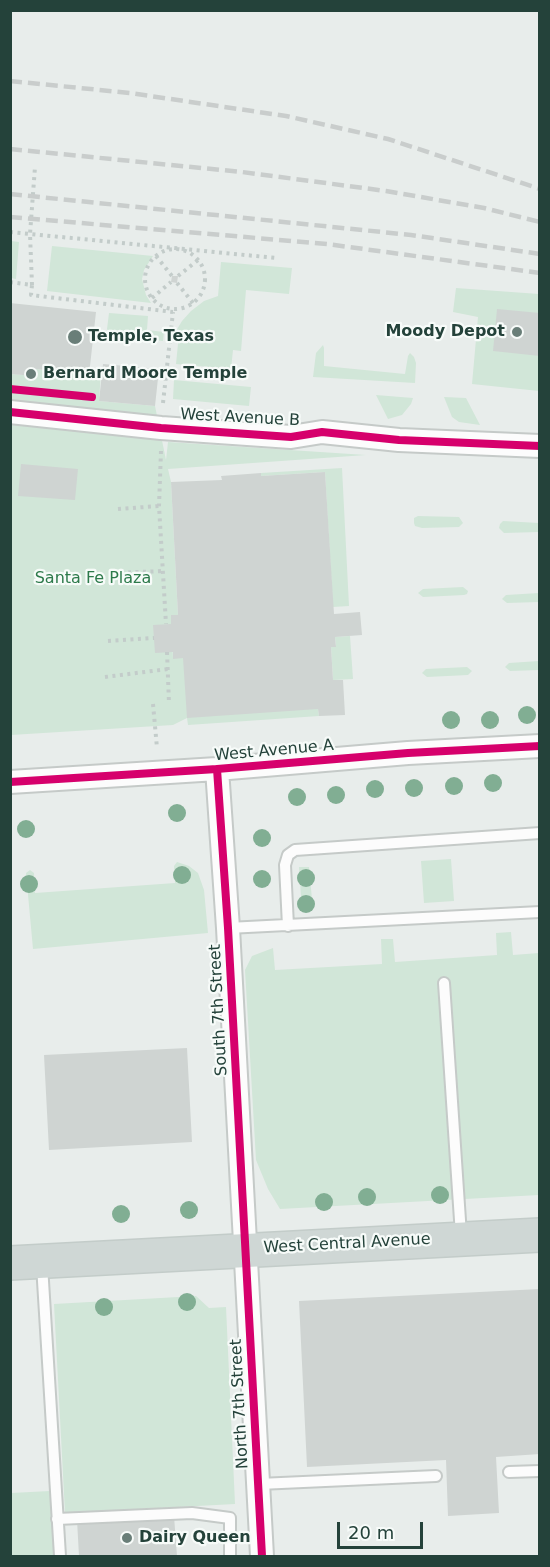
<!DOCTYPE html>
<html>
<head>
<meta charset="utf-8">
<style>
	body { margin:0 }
	#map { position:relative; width:550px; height:1567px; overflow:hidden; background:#e8edeb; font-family:"DejaVu Sans",sans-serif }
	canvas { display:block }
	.frame { position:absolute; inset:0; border:12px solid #24423a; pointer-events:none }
	.scale { position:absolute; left:337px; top:1522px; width:86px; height:27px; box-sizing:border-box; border:3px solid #24423a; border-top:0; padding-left:8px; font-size:18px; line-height:21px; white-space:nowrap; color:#24423a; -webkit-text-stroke:4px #f7fbf9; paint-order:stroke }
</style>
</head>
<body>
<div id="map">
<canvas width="550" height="1567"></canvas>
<div class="frame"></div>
<div class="scale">20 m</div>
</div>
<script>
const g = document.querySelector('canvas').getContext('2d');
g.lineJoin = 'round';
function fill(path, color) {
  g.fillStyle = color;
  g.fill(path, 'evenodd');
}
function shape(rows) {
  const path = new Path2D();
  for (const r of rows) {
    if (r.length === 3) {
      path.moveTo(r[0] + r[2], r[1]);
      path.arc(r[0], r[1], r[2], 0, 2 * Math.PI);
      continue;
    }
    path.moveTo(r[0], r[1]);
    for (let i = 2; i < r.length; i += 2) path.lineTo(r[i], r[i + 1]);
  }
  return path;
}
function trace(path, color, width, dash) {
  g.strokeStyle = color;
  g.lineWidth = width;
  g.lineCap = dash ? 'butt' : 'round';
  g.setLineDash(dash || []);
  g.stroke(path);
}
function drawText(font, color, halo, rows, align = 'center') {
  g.font = font + ' "DejaVu Sans",sans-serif';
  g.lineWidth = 4.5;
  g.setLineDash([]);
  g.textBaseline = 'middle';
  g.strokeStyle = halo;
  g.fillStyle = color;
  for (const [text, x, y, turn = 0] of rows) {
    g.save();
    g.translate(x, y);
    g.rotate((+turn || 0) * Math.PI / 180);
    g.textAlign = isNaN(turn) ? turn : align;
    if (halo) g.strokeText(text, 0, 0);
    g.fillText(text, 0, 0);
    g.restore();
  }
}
const green = shape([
	[11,241,19,242,16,279,11,278],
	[52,246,153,256,144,270,142,279,146,295,151,303,47,291],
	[221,262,292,268,289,294,246,290,241,351,233,350,231,369,176,364,179,334,176,331,182,321,191,311,204,301,218,296],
	[456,288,539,294,539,391,472,384,478,317,453,312],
	[109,313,148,316,147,330,164,332,163,341,111,336,107,329],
	[323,345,324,348,324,366,405,374,408,356,410,353,414,357,416,363,415,383,313,377,316,353],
	[36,369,89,375,101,372,99,401,155,406,166,460,168,442,366,455,168,469,171,482,178,615,171,616,173,658,183,658,318,709,319,716,188,725,187,718,173,725,11,735,11,374,35,376],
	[174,380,251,387,249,406,173,399],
	[376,395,413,398,411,404,402,415,388,419],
	[444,397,466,398,480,425,459,422,452,417],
	[342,468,349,606,333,607,325,472,261,476,261,473],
	[418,516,459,517,463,523,459,527,422,528,415,526,414,523,414,518],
	[503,521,539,523,539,532,504,533,499,528,500,524],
	[463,587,468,591,467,594,464,595,423,597,418,593,423,589],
	[539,593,539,602,507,603,502,599,506,595],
	[350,636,353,679,333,680,331,647,336,646,335,637],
	[539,661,539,670,510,671,505,667,509,663],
	[467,667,472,671,468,675,427,677,422,673,426,669],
	[451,859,454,901,424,903,421,861],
	[177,862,189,866,198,873,204,890,208,933,33,949,26,873,30,870,34,873,35,893,175,883,174,866],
	[299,867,309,867,313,910,302,911],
	[511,932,513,955,539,953,539,1195,280,1209,268,1189,256,1160,245,970,252,956,273,948,275,970,382,964,381,939,393,939,395,962,497,955,496,933],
	[196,1296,209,1308,226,1307,235,1504,65,1513,54,1304],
	[50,1491,54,1556,11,1556,11,1493]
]);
const building = shape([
	[172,276,178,276,177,283,171,282],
	[10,303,96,312,89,375,36,369,35,376,10,374],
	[497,309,540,313,540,356,493,351],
	[103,364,159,369,155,406,99,401],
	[21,464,78,469,75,500,18,496],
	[325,472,334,614,360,612,362,635,335,637,336,647,331,647,333,680,343,680,345,715,319,716,318,709,187,718,183,658,173,659,173,652,155,653,153,625,171,624,171,615,178,615,171,482,222,480,221,476,261,473,261,476],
	[187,1048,192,1142,49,1150,44,1055],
	[540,1289,540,1454,496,1457,499,1513,448,1516,446,1460,307,1467,299,1301],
	[174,1516,177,1556,79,1556,77,1520]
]);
const path = shape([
	[10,232,276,258],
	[175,279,30],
	[156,256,172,276],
	[178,276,198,260],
	[10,282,32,285,31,295,173,312],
	[177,283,193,303],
	[32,285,30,234,35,167],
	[152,298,171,282],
	[163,403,173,312],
	[161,451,159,506,166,624],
	[118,509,159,506],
	[113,573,163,571],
	[108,641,154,638],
	[167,652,169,703],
	[105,677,168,669],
	[153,704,157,748]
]);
const lane = shape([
	[288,926,285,865,288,855,295,850,540,833],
	[228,928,540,912],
	[444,983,461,1235],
	[42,1265,60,1556],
	[509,1472,540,1471],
	[259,1484,436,1476],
	[57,1519,192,1513,230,1518,230,1556]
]);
const street = shape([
	[10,412,161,428,291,437,322,432,399,440,540,446],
	[217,769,228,928,262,1556],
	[10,782,217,769,408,753,540,746]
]);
const primary = shape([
	[10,1263,540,1235]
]);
const rail = shape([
	[10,81,130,93,286,116,388,139,540,189],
	[10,149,242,172,386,191,484,208,540,222],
	[10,194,411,235,540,254],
	[10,217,327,244,540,273]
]);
const cycleway = shape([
	[10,389,92,397],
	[10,412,161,428,291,437,322,432,399,440,540,446],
	[217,769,228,928,262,1556],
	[10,782,217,769,408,753,540,746]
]);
const trees = [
	[527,715],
	[451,720],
	[490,720],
	[493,783],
	[454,786],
	[414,788],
	[375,789],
	[336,795],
	[297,797],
	[177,813],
	[26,829],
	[262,838],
	[182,875],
	[306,878],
	[262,879],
	[29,884],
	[306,904],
	[440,1195],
	[367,1197],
	[324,1202],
	[189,1210],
	[121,1214],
	[187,1302],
	[104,1307]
];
const markers = [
	[517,332,6,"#697e78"],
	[75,337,8,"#697e78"],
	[31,374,6,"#697e78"],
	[127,1538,6,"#697e78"]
];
const poiNames = [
	["Moody Depot",505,332,"right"],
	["Temple, Texas",88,337],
	["Bernard Moore Temple",43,374],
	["Dairy Queen",139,1538]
];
const streetNames = [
	["West Avenue B",240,418,3],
	["West Avenue A",274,751,-5],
	["South 7th Street",219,1010,-93],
	["West Central Avenue",347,1244,-3],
	["North 7th Street",240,1404,-93]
];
const parkNames = [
	["Santa Fe Plaza",93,579]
];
fill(green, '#d1e6d8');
fill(building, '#cfd4d2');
trace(lane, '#c5cac8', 14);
trace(street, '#c5cac8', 26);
trace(primary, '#c3ccc9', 36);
trace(path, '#c3ccca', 4, [3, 4.5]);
trace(lane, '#fcfcfc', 10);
trace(street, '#fcfcfc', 22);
trace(primary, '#cfd7d5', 33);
trace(rail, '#c9cdcc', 4.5, [12, 6]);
trace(cycleway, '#d6006c', 8);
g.fillStyle = '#81ae93';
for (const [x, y] of trees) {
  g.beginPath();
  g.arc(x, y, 9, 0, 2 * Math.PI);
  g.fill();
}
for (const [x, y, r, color] of markers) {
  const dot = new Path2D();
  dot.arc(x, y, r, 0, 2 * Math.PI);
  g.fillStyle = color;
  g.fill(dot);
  trace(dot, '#f7fbf9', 2);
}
drawText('bold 16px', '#24423a', '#f7fbf9', poiNames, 'left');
drawText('16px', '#24423a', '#f7fbf9', streetNames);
drawText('16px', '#2d7a4b', '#f7fbf9', parkNames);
</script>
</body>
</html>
